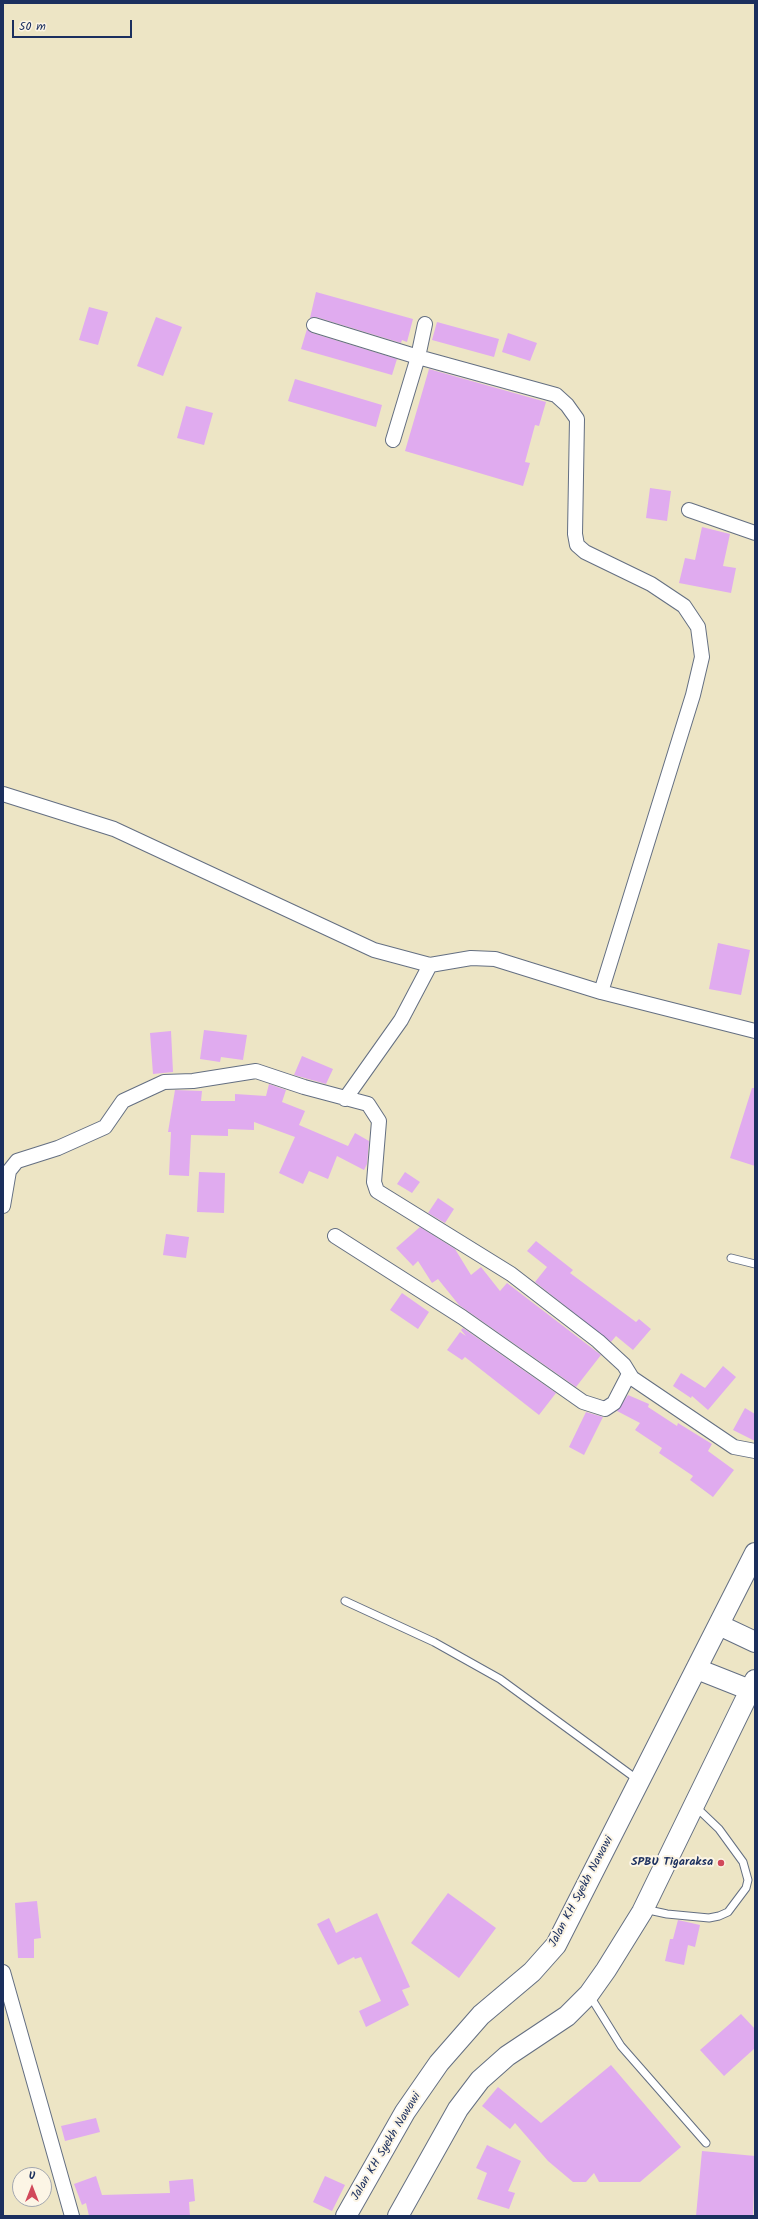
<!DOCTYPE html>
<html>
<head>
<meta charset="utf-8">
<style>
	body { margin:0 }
	#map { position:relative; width:758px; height:2219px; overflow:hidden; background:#ede5c5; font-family:Kalam,sans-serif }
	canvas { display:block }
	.frame { position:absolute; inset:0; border:4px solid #1b2f5e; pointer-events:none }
	.north { position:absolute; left:12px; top:2167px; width:40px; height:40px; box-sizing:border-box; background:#fcf5e5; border:1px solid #a2a6af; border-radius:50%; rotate:0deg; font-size:11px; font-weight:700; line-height:16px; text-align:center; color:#1b2f5e }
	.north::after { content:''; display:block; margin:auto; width:14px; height:18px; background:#d1495b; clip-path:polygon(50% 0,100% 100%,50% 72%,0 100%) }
	.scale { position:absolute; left:12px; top:20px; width:120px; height:18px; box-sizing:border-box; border:2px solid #1b2f5e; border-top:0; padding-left:5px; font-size:12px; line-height:14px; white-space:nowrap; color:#1b2f5e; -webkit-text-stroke:3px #fcf5e5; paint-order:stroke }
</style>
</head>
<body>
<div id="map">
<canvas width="758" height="2219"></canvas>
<div class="frame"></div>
<div class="north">U</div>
<div class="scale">50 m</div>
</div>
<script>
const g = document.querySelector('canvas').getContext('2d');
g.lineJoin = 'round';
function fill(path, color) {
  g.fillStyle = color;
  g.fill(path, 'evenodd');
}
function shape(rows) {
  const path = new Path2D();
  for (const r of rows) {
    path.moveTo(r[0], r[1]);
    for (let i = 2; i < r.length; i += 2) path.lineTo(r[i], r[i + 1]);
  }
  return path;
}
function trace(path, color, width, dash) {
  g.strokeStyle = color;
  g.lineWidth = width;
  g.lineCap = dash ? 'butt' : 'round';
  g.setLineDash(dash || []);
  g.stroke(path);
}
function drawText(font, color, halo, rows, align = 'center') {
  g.font = font + ' Kalam,sans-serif';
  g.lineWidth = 4;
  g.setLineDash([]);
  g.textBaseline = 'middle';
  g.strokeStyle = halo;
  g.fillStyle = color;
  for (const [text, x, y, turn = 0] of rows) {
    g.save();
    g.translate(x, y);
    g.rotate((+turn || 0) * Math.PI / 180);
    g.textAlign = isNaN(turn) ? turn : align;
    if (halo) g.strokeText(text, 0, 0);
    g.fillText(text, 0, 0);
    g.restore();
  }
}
const building = shape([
	[316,292,413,319,407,342,402,340,401,343,316,317,310,318],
	[89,307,108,312,98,345,79,340],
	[156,317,182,327,163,376,137,366],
	[437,322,499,339,494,357,432,340],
	[307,329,312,333,397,359,392,375,301,349],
	[508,333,537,343,530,361,502,352],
	[429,369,546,402,539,426,535,425,525,462,530,463,523,486,405,451],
	[295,379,382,405,376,427,288,401],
	[186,406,213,413,204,445,177,438],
	[650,488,671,491,667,521,646,518],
	[702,527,730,534,723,566,736,568,731,593,679,583,685,558,695,560],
	[718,943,750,950,741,995,709,989],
	[204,1030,247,1035,243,1060,221,1057,220,1062,200,1059],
	[171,1031,173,1072,153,1074,150,1033],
	[302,1056,333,1069,326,1084,294,1075],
	[269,1084,286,1090,282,1102,305,1111,299,1125,348,1146,355,1133,369,1141,367,1164,364,1170,337,1156,328,1179,309,1171,303,1184,279,1173,295,1137,254,1122,254,1130,228,1129,228,1136,191,1135,189,1176,169,1175,171,1132,168,1132,175,1090,202,1091,201,1101,235,1101,235,1094,266,1096],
	[752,1088,755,1088,755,1166,730,1158],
	[199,1172,225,1173,224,1213,197,1212],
	[405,1172,420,1182,412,1193,397,1184],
	[438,1198,454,1209,445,1223,428,1213],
	[420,1227,455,1249,471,1275,481,1267,500,1291,507,1283,601,1355,576,1387,459,1305,438,1279,432,1283,418,1261,413,1266,396,1248],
	[166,1234,189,1237,186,1258,163,1255],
	[536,1241,573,1270,570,1273,636,1322,639,1319,651,1329,633,1350,616,1336,611,1342,535,1282,547,1267,527,1251],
	[402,1293,429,1312,418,1329,390,1310],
	[463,1328,556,1393,539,1415,465,1357,462,1360,447,1350,460,1332,466,1336,461,1330],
	[723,1366,736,1377,708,1410,692,1396,691,1398,673,1386,681,1373,705,1388],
	[628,1395,649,1404,648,1407,677,1426,678,1423,712,1444,708,1451,734,1470,713,1497,690,1480,693,1476,659,1453,662,1448,635,1430,640,1423,617,1411],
	[745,1408,755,1414,755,1441,733,1430],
	[586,1412,603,1417,584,1455,569,1447],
	[448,1893,496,1928,459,1978,411,1943],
	[37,1901,41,1938,34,1939,34,1958,18,1958,15,1903],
	[377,1913,410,1987,402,1990,409,2005,366,2027,359,2011,381,2001,361,1957,355,1959,354,1957,338,1965,317,1924,329,1918,336,1933],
	[678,1920,700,1925,695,1947,688,1945,684,1965,665,1961,670,1939,673,1939],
	[741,2014,755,2029,755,2048,724,2076,700,2050],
	[611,2065,681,2147,640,2182,599,2182,594,2173,586,2182,573,2182,548,2161,515,2123,510,2129,482,2106,498,2087,541,2123],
	[96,2118,100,2132,65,2141,61,2126],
	[487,2145,521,2161,508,2191,515,2193,509,2209,477,2199,487,2173,476,2168],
	[702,2151,755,2156,753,2216,696,2216],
	[96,2176,102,2195,170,2193,169,2181,193,2179,195,2201,189,2202,190,2216,89,2216,86,2203,82,2205,74,2184],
	[325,2176,345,2185,332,2211,313,2202]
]);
const lane = shape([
	[731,1258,755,1264],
	[345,1601,434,1642,500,1679,638,1780],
	[644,1909,667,1914,709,1918,719,1916,728,1912,746,1888,748,1880,743,1862,719,1829,696,1807],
	[590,1996,621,2046,706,2143]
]);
const street = shape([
	[314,325,418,357,556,395,567,405,577,419,575,534,577,545,585,552,651,584,684,606,698,627,702,657,693,695,601,992],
	[393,440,418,357,425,324],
	[689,510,755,533],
	[3,794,114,829,374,950,430,965,471,958,495,959,601,992,755,1031],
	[345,1099,401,1020,430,965],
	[3,1206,9,1171,17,1161,58,1148,105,1127,123,1101,164,1082,193,1081,256,1071,304,1087,368,1104,379,1121,374,1182,377,1191,511,1274,598,1341,624,1365,632,1378,734,1447,755,1451],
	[335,1236,462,1317,583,1402,605,1409,614,1403,629,1374],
	[3,1972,72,2216]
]);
const secondary = shape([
	[719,1625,755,1642],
	[697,1669,750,1690],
	[346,2216,405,2112,439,2063,481,2015,532,1972,556,1945,755,1553],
	[398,2216,458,2109,480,2080,507,2056,567,2016,589,1994,606,1970,642,1912,755,1680]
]);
const markers = [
	[721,1863,4,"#d1495b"]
];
const poiNames = [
	["SPBU Tigaraksa",713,1863]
];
const streetNames = [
	["Jalan KH Syekh Nawawi",582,1892,-62],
	["Jalan KH Syekh Nawawi",387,2147,-59]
];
fill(building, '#e0abef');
trace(lane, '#646f82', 9);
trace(street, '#646f82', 16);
trace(secondary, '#646f82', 22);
trace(lane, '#fff', 7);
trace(street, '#fff', 14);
trace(secondary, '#fff', 20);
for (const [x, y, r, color] of markers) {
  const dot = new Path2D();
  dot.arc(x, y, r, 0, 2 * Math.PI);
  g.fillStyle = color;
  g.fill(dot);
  trace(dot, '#fcf5e5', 1.5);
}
drawText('bold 12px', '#1b2f5e', '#fcf5e5', poiNames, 'right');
drawText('12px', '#1b2f5e', '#fcf5e5', streetNames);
</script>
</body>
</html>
